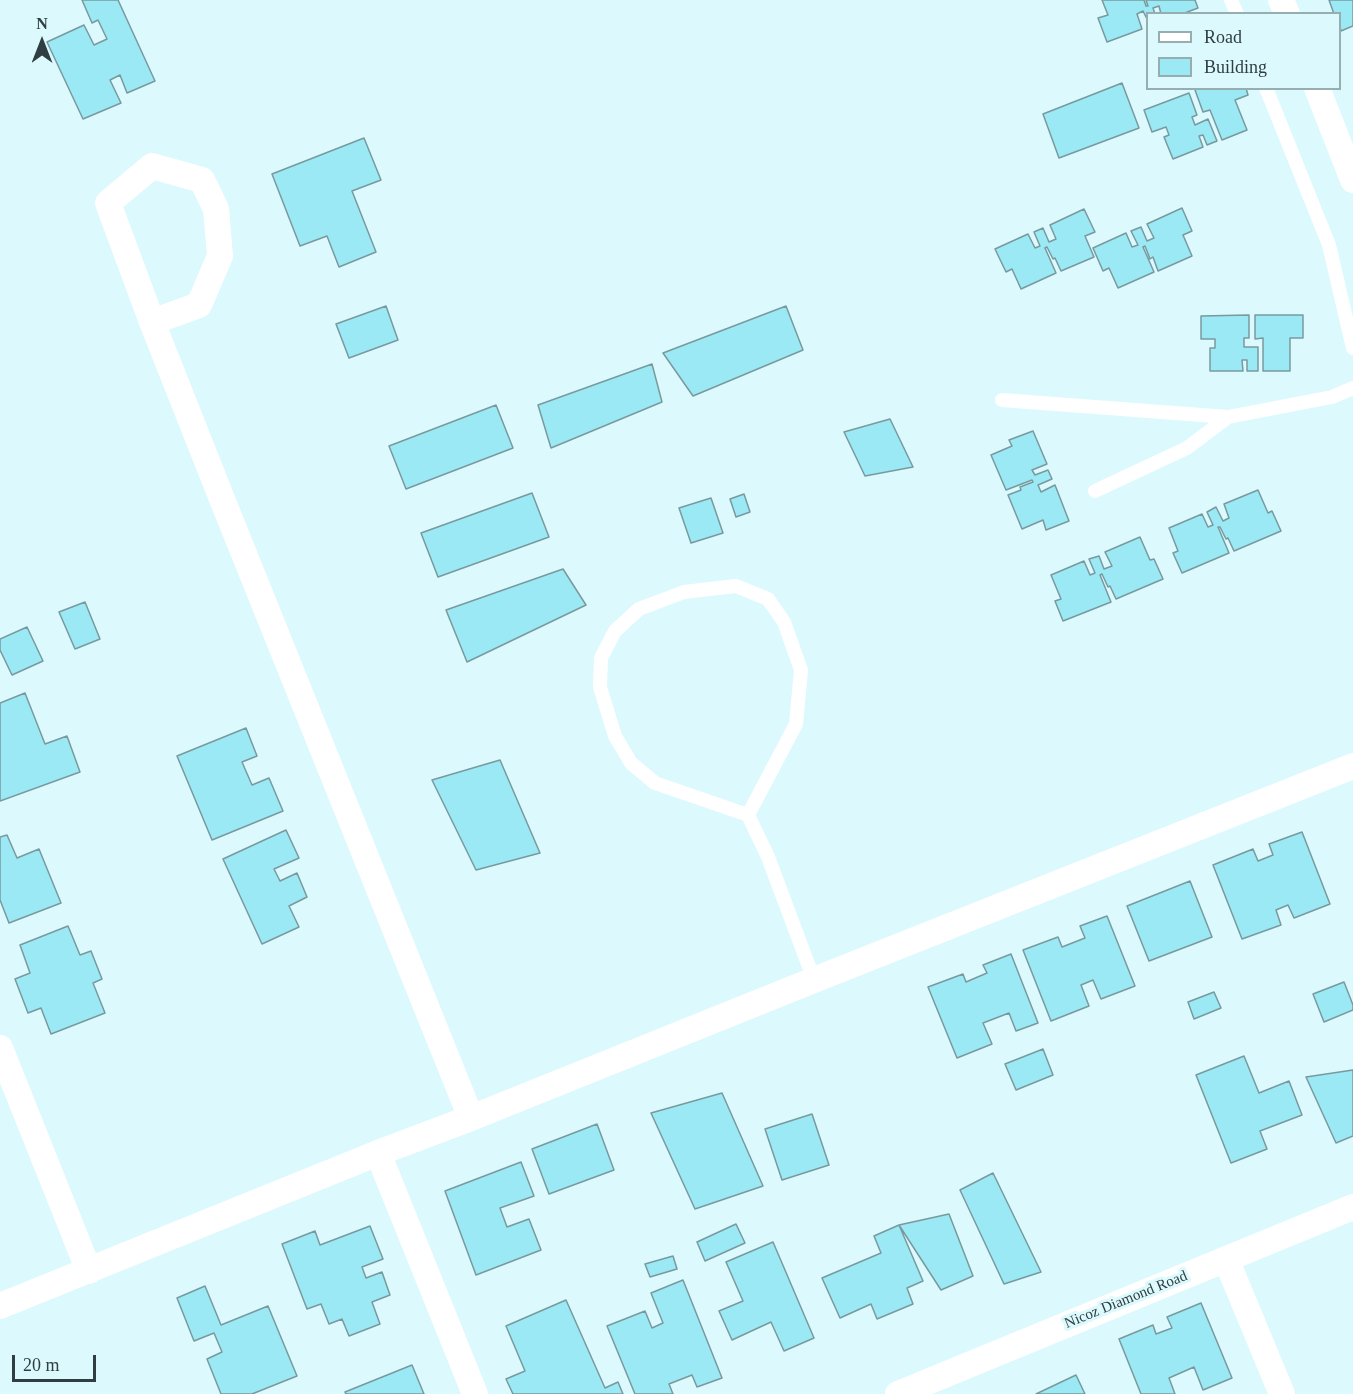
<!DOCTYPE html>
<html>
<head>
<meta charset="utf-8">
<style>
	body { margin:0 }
	#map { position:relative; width:1353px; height:1394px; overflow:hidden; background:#dcf9fd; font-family:"Times New Roman",serif }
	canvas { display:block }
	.legend { position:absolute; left:1146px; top:12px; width:195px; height:78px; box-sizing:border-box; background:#dcf9fd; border:2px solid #97aeb1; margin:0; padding:8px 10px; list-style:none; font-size:18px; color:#2f3e40 }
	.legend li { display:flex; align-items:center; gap:12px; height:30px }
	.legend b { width:30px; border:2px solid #97aeb1 }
	.north { position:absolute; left:12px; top:12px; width:60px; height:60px; -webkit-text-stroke:4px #dcf9fd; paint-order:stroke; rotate:0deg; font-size:16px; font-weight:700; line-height:24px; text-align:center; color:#2f3e40 }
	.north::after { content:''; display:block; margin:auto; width:21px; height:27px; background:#2f3e40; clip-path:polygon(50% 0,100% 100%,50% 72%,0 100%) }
	.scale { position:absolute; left:12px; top:1355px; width:84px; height:27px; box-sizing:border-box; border:3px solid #2f3e40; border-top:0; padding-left:8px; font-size:18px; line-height:21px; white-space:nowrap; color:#2f3e40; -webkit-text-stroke:4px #dcf9fd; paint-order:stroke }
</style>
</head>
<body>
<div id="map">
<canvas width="1353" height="1394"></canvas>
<ul class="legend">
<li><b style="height:8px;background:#fff"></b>Road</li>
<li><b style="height:16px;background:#9be9f4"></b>Building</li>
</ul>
<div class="north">N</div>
<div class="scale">20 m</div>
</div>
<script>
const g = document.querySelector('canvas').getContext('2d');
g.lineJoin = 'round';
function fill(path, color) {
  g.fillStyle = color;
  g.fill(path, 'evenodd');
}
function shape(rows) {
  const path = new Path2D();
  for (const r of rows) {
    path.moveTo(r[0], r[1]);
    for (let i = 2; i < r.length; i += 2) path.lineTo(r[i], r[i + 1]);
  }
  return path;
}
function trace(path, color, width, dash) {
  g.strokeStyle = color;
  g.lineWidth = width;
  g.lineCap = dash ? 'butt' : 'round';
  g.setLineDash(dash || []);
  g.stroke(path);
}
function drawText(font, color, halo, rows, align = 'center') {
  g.font = font + ' "Times New Roman",serif';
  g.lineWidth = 6;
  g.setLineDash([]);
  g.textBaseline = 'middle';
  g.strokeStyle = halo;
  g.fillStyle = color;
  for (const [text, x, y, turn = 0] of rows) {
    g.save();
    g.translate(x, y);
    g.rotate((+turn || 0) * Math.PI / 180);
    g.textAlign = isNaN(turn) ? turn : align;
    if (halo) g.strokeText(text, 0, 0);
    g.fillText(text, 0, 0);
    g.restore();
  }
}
const building = shape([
	[82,0,118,0,155,81,127,93,120,75,110,80,121,103,83,119,47,42,84,25,94,45,107,39,98,20,92,23,82,0],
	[1102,0,1144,0,1146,6,1148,6,1146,0,1195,0,1198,8,1182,14,1161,14,1159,6,1153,8,1155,14,1148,14,1148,21,1143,11,1137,14,1142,29,1107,42,1098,18,1108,15,1102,0],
	[1329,0,1353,0,1353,26,1341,31,1340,27,1340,14,1334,14,1329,0],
	[1122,83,1139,128,1059,158,1043,114,1122,83],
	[1199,88,1246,88,1248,95,1235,100,1247,130,1222,140,1210,110,1203,112,1195,90,1199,88],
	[1189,93,1197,115,1192,117,1195,125,1208,119,1217,141,1207,145,1203,135,1199,136,1203,147,1173,159,1164,137,1169,135,1166,127,1152,132,1144,110,1189,93],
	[364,138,381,180,352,191,376,252,339,267,327,236,300,246,272,174,364,138],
	[1182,208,1192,231,1183,235,1192,256,1158,271,1153,257,1150,259,1145,246,1143,247,1154,272,1118,288,1109,268,1103,271,1093,248,1126,233,1132,247,1138,245,1131,231,1141,227,1147,241,1154,238,1147,224,1182,208],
	[1084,209,1095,232,1085,236,1094,257,1061,271,1055,258,1053,259,1047,247,1045,248,1056,273,1021,289,1012,269,1006,272,995,249,1028,234,1035,248,1040,246,1034,232,1043,228,1049,242,1056,239,1050,225,1084,209],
	[386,306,398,340,349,358,336,324,386,306],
	[786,306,803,350,693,396,663,353,786,306],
	[1249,315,1249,338,1244,338,1244,347,1258,347,1258,371,1247,371,1247,360,1242,360,1243,371,1210,371,1210,348,1215,348,1215,339,1201,339,1201,316,1249,315],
	[1255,315,1303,315,1303,338,1290,338,1290,371,1263,371,1263,338,1255,339,1255,315],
	[652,364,662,402,551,448,538,405,652,364],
	[496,405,513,448,406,489,389,446,496,405],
	[890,419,913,467,865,476,844,432,890,419],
	[1033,431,1047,464,1032,470,1035,475,1048,470,1052,479,1038,485,1041,492,1055,485,1069,521,1046,530,1043,520,1022,529,1008,495,1021,490,1020,487,1033,482,1032,480,1006,490,991,455,1012,446,1009,440,1033,431],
	[1258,490,1268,513,1272,511,1281,531,1234,551,1228,538,1226,539,1220,527,1218,527,1229,553,1182,573,1173,553,1178,551,1169,528,1202,514,1208,527,1213,525,1207,512,1216,507,1223,521,1229,518,1224,504,1258,490],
	[532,493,549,537,438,577,421,533,532,493],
	[744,494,750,512,736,517,730,499,744,494],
	[711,498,723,533,691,543,679,508,711,498],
	[1140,537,1150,560,1154,559,1163,579,1116,599,1110,586,1108,587,1102,574,1100,575,1111,602,1063,621,1055,601,1061,599,1051,575,1084,561,1090,575,1095,573,1089,559,1099,556,1104,569,1112,566,1105,552,1140,537],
	[563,569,586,605,467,662,446,610,563,569],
	[85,602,100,639,75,649,59,612,85,602],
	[27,627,43,661,12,675,0,650,0,639,27,627],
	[25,693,45,744,67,736,80,772,0,801,0,703,25,693],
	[246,728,257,756,242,762,252,785,269,778,283,811,212,840,177,756,246,728],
	[500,760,540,853,476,870,432,780,500,760],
	[286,830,299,858,274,869,280,881,297,873,307,897,289,906,299,927,262,944,223,859,286,830],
	[1302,832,1330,904,1294,918,1288,905,1276,910,1281,925,1242,939,1213,865,1253,849,1258,861,1273,855,1269,844,1302,832],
	[7,835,17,858,39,849,61,903,9,923,0,900,0,837,7,835],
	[1190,881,1212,937,1149,961,1127,906,1190,881],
	[1107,916,1135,986,1101,999,1093,980,1081,985,1089,1006,1051,1021,1023,950,1058,937,1062,947,1085,938,1080,926,1107,916],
	[68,926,80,955,91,951,102,979,93,983,105,1013,51,1034,41,1008,28,1013,15,979,30,973,20,945,68,926],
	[1011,954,1038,1023,1016,1031,1009,1013,983,1023,992,1044,957,1058,928,987,963,974,966,982,987,973,983,965,1011,954],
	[1344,982,1353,1005,1353,1010,1324,1022,1313,994,1344,982],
	[1214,992,1221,1008,1194,1019,1188,1002,1214,992],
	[1043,1049,1053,1075,1016,1090,1005,1064,1043,1049],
	[1244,1056,1259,1093,1289,1081,1302,1115,1260,1131,1267,1149,1231,1163,1196,1075,1244,1056],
	[1353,1070,1353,1136,1336,1143,1306,1077,1353,1070],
	[722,1093,763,1186,695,1209,651,1113,722,1093],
	[812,1114,829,1165,782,1180,765,1129,812,1114],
	[597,1124,614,1170,549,1194,532,1149,597,1124],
	[521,1162,534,1196,500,1208,507,1227,529,1219,541,1250,476,1275,445,1191,521,1162],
	[993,1173,1041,1272,1004,1284,960,1190,993,1173],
	[949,1214,973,1276,941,1290,899,1225,949,1214],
	[736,1224,745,1243,705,1261,697,1242,736,1224],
	[899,1225,923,1281,907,1288,913,1304,877,1319,871,1304,840,1318,822,1278,881,1253,874,1236,899,1225],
	[370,1226,383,1259,362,1267,366,1278,382,1272,390,1295,372,1302,380,1324,349,1336,342,1319,329,1324,321,1304,307,1309,282,1244,315,1231,320,1245,370,1226],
	[773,1242,814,1338,784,1351,771,1322,732,1340,719,1311,743,1301,726,1262,773,1242],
	[673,1256,677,1269,650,1277,645,1264,673,1256],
	[683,1280,722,1378,697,1387,692,1375,669,1384,673,1394,635,1394,607,1326,645,1311,652,1328,663,1323,651,1293,683,1280],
	[205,1286,221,1325,268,1306,297,1376,252,1394,221,1394,207,1359,222,1352,214,1333,194,1341,177,1298,205,1286],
	[566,1300,605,1388,618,1382,623,1394,513,1394,506,1379,525,1371,506,1326,566,1300],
	[1201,1303,1232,1378,1203,1390,1194,1367,1169,1378,1175,1394,1141,1394,1119,1339,1153,1325,1156,1334,1172,1328,1167,1317,1201,1303],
	[412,1365,424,1394,346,1394,345,1392,412,1365],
	[1076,1375,1085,1394,1036,1394,1076,1375]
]);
const service = shape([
	[1231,0,1237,14],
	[1266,88,1329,245,1353,348],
	[1002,400,1228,417,1332,397,1353,388],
	[1095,491,1187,448,1228,417],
	[748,815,655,783,631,763,615,736,600,687,601,658,615,631,639,609,684,592,736,586,768,599,784,622,801,670,796,724,748,815,768,857,814,980]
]);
const minor = shape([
	[1281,0,1287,14],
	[1317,88,1353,180],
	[152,322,199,305,220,256,216,209,202,180,152,166,108,203,152,322,222,499,471,1118],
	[0,1048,89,1271],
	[378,1153,475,1394],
	[1226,1259,1282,1394],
	[0,1306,378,1153,471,1118,814,980,1353,766],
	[898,1394,1353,1207]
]);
const streetNames = [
	["Nicoz Diamond Road",1126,1300,-22]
];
fill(building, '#9be9f4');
trace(building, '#789a9f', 1.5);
trace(service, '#fff', 14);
trace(minor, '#fff', 26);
drawText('15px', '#2f3e40', '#dcf9fd', streetNames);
</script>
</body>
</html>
